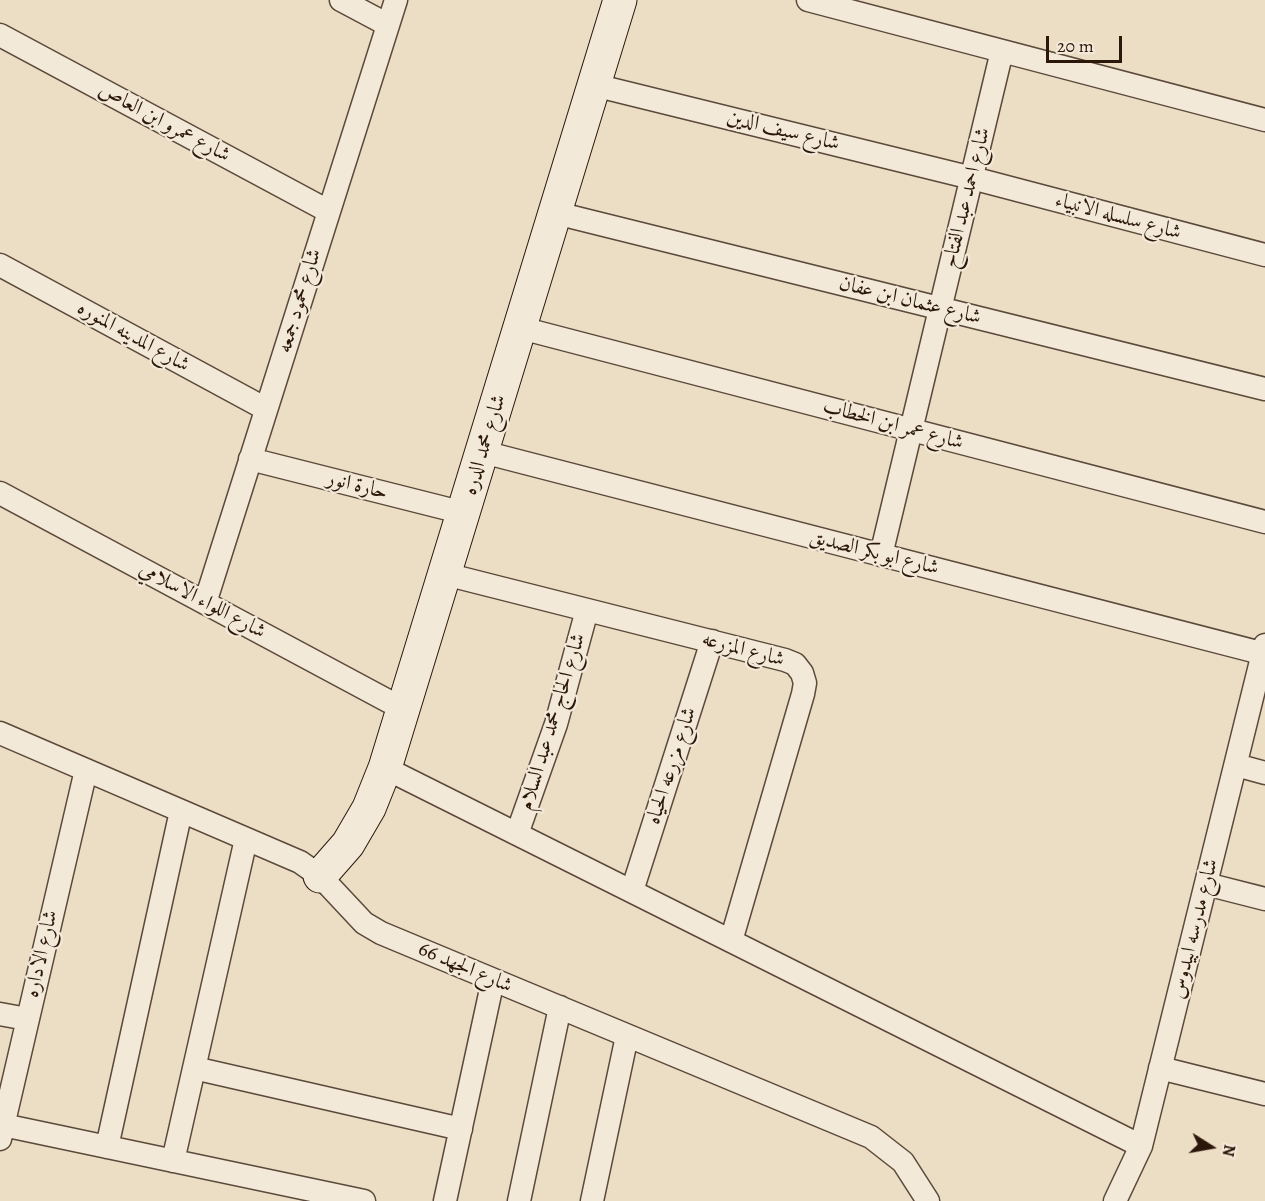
<!DOCTYPE html>
<html>
<head>
<meta charset="utf-8">
<style>
	body { margin:0 }
	#map { position:relative; width:1265px; height:1201px; overflow:hidden; background:#ecddc5; font-family:Alegreya,serif }
	canvas { display:block }
	.north { position:absolute; left:1181px; top:1117px; width:60px; height:60px; -webkit-text-stroke:4px #f3e9d9; paint-order:stroke; rotate:101deg; font-size:16px; font-weight:700; line-height:24px; text-align:center; color:#2b180b }
	.north::after { content:''; display:block; margin:auto; width:21px; height:27px; background:#2b180b; clip-path:polygon(50% 0,100% 100%,50% 72%,0 100%) }
	.scale { position:absolute; left:1046px; top:36px; width:76px; height:27px; box-sizing:border-box; border:3px solid #2b180b; border-top:0; padding-left:8px; font-size:18px; line-height:21px; white-space:nowrap; color:#2b180b; -webkit-text-stroke:4px #f3e9d9; paint-order:stroke }
</style>
</head>
<body>
<div id="map">
<canvas width="1265" height="1201"></canvas>
<div class="north">N</div>
<div class="scale">20 m</div>
</div>
<script>
const g = document.querySelector('canvas').getContext('2d');
g.lineJoin = 'round';
function shape(rows) {
  const path = new Path2D();
  for (const r of rows) {
    path.moveTo(r[0], r[1]);
    for (let i = 2; i < r.length; i += 2) path.lineTo(r[i], r[i + 1]);
  }
  return path;
}
function trace(path, color, width, dash) {
  g.strokeStyle = color;
  g.lineWidth = width;
  g.lineCap = dash ? 'butt' : 'round';
  g.setLineDash(dash || []);
  g.stroke(path);
}
function drawText(font, color, halo, rows, align = 'center') {
  g.font = font + ' Alegreya,Amiri,serif';
  g.lineWidth = 4.5;
  g.setLineDash([]);
  g.textBaseline = 'middle';
  g.strokeStyle = halo;
  g.fillStyle = color;
  for (const [text, x, y, turn = 0] of rows) {
    g.save();
    g.translate(x, y);
    g.rotate((+turn || 0) * Math.PI / 180);
    g.textAlign = isNaN(turn) ? turn : align;
    if (halo) g.strokeText(text, 0, 0);
    g.fillText(text, 0, 0);
    g.restore();
  }
}
const street = shape([
	[341,0,388,25],
	[808,0,1265,120],
	[0,35,328,211],
	[594,85,972,178,1265,255],
	[556,213,1265,389],
	[0,265,266,409],
	[521,328,1265,522],
	[483,452,1265,654],
	[250,459,464,513],
	[0,493,403,709],
	[881,555,1002,51],
	[445,574,785,660,795,664,802,673,805,683,803,694,731,941],
	[205,603,396,0],
	[0,733,300,862,320,876,364,923,381,933,871,1137,903,1162,928,1201],
	[1236,765,1265,773],
	[385,768,1141,1146],
	[517,834,556,724,587,610],
	[1206,884,1265,899],
	[632,891,712,641],
	[0,1014,27,1019],
	[194,1068,461,1129],
	[1160,1068,1265,1094],
	[3,1125,364,1201],
	[0,1139,86,770],
	[107,1147,181,811],
	[173,1161,246,839],
	[445,1201,493,980],
	[519,1201,560,1007],
	[592,1201,627,1036],
	[1115,1201,1141,1146,1265,645]
]);
const secondary = shape([
	[320,876,348,844,369,808,385,768,620,0]
]);
const streetNames = [
	["شارع عمرو ابن العاص",164,123,28],
	["شارع سيف الدين",783,131,14],
	["شارع احمد عبد الفتاح",967,198,-76],
	["شارع سلسله الانبياء",1118,217,15],
	["شارع محمود جمعه",300,301,-73],
	["شارع عثمان ابن عفان",910,301,14],
	["شارع المدينه المنوره",133,337,29],
	["شارع عمر ابن الخطاب",893,425,15],
	["شارع محمد الدره",485,445,-73],
	["حارة انور",357,486,14],
	["شارع ابو بكر الصديق",874,553,14],
	["شارع اللواء الاسلامي",202,601,28],
	["شارع المزرعه",743,650,15],
	["شارع الحاج محمد عبد السلام",553,722,-73],
	["شارع مزرعه الحياه",672,766,-72],
	["شارع مدرسه ابيدوس",1195,929,-76],
	["شارع الاداره",42,954,-77],
	["شارع الجهد 66",465,968,23]
];
trace(street, '#5b493a', 25);
trace(secondary, '#2b180b', 35);
trace(street, '#f3e9d9', 22);
trace(secondary, '#f3e9d9', 33);
drawText('21px', '#2b180b', '#f3e9d9', streetNames);
</script>
</body>
</html>
